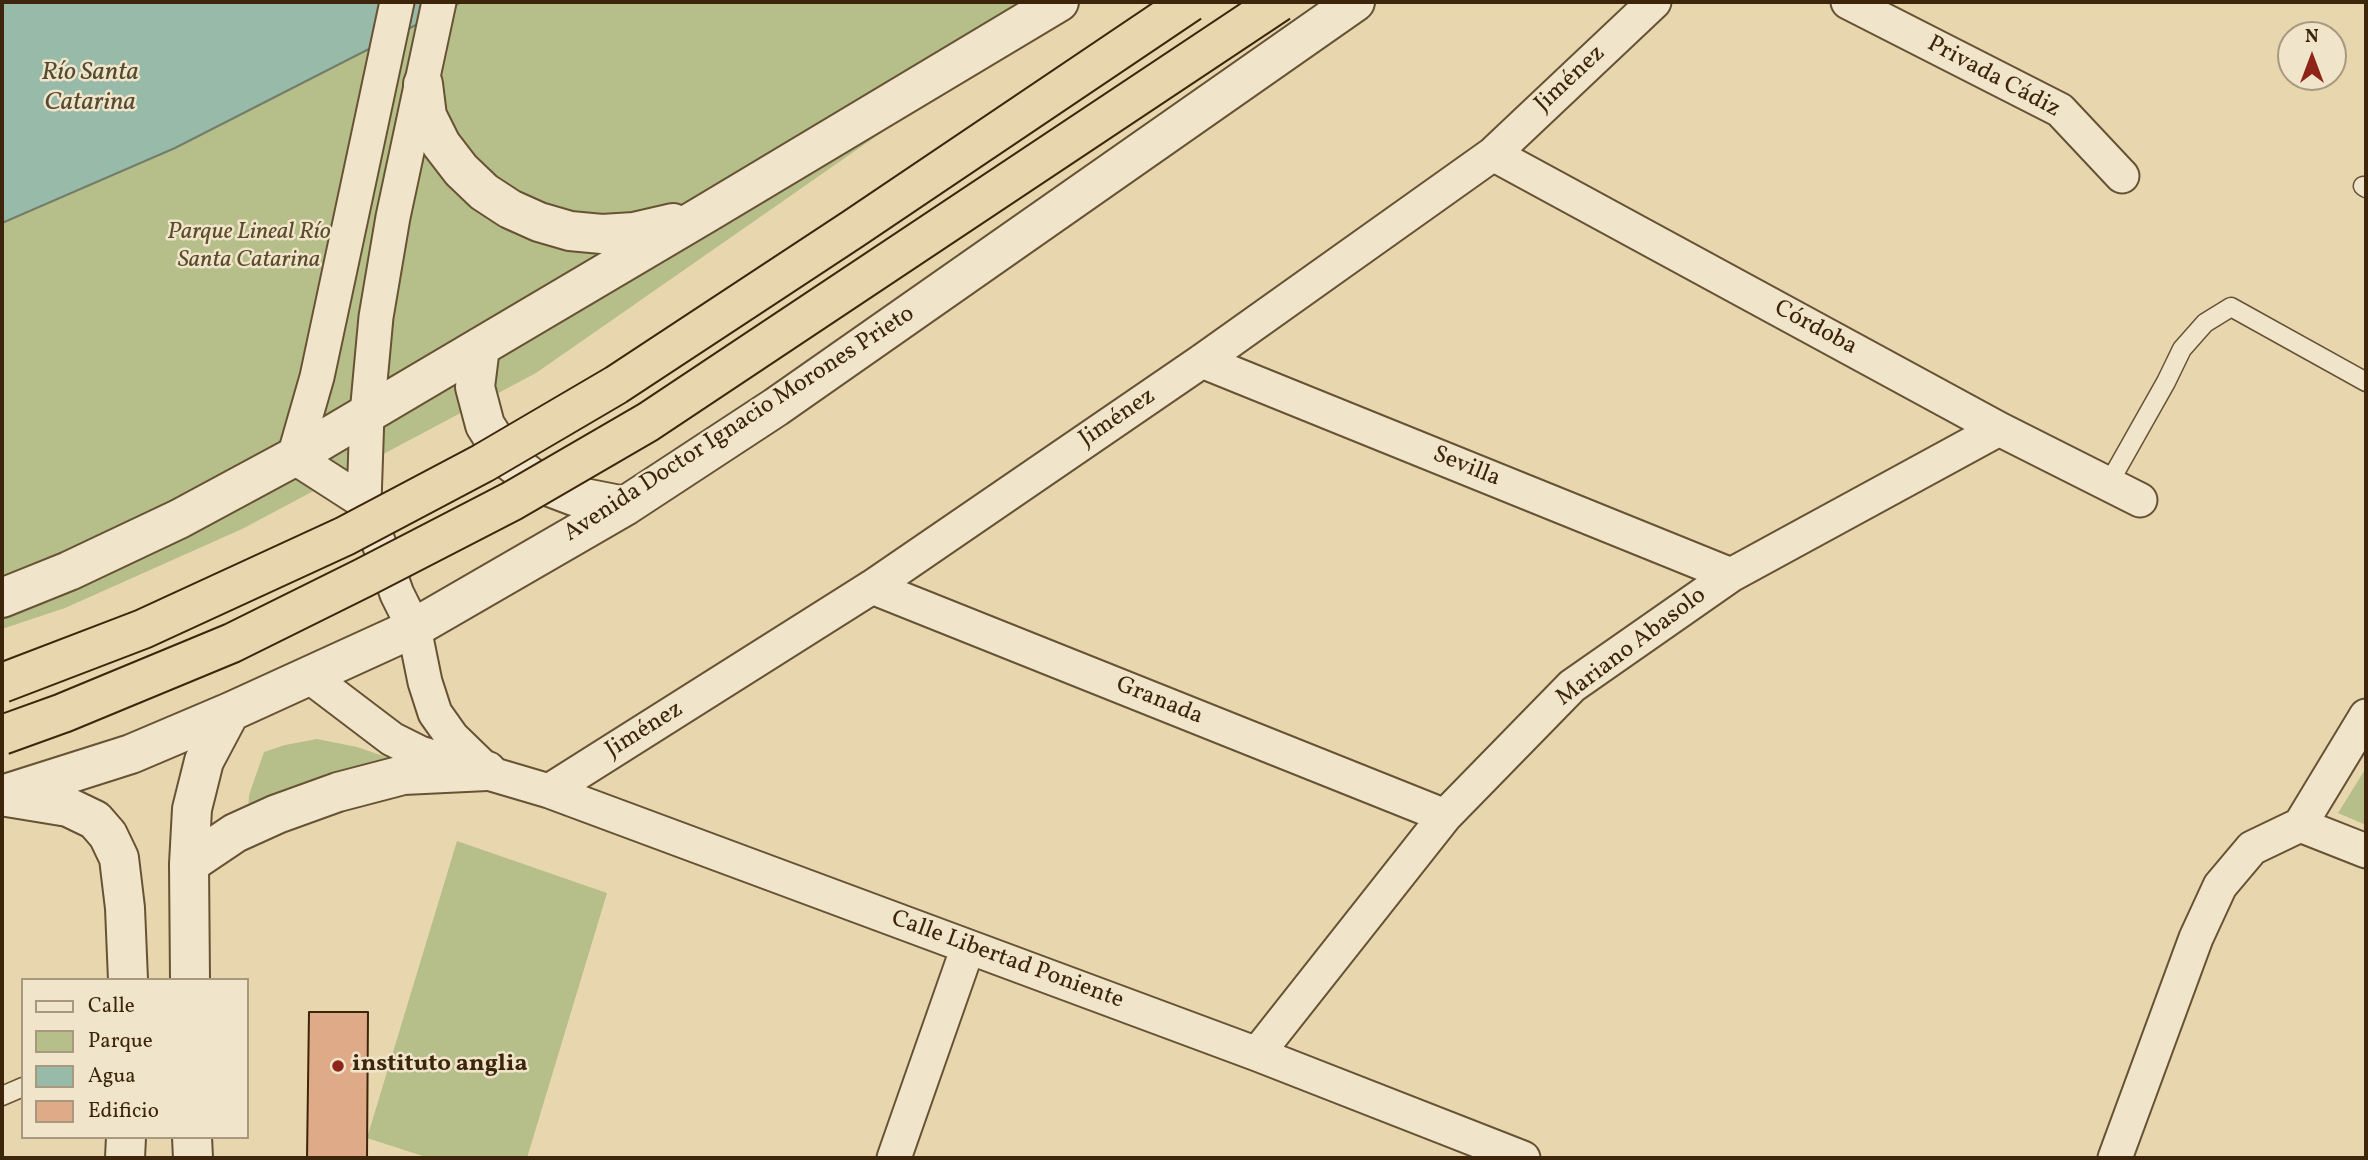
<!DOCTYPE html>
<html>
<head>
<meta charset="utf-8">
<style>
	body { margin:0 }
	#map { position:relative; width:2368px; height:1160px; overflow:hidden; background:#e8d7ae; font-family:Vollkorn,serif }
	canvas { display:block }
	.frame { position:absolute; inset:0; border:4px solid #3c250b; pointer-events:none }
	.legend { position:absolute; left:21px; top:978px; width:228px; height:161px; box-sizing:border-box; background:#f0e5ca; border:2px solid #a8987e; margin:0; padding:9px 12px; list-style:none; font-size:21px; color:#3c250b }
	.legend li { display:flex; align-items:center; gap:14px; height:35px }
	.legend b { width:35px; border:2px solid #a8987e }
	.north { position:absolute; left:2277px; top:21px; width:70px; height:70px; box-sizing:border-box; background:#f0e5ca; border:2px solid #a8987e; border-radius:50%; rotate:0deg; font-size:19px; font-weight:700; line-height:28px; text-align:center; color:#3c250b }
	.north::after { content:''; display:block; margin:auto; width:24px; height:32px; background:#8f2418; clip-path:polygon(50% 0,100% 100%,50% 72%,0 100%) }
</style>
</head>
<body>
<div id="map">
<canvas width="2368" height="1160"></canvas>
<div class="frame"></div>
<ul class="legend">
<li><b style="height:9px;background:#f0e5ca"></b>Calle</li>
<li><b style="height:19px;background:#b6be8a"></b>Parque</li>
<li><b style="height:19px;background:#97baa9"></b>Agua</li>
<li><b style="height:19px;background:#dfaa87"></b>Edificio</li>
</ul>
<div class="north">N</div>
</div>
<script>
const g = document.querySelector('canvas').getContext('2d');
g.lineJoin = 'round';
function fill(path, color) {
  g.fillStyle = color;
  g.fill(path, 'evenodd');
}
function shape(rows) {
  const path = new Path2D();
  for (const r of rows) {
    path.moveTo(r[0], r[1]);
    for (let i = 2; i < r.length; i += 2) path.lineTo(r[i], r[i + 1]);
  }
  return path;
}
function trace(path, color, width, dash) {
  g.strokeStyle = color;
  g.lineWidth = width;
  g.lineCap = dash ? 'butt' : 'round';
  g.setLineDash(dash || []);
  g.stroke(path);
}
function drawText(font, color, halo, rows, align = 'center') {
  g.font = font + ' Vollkorn,serif';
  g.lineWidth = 5;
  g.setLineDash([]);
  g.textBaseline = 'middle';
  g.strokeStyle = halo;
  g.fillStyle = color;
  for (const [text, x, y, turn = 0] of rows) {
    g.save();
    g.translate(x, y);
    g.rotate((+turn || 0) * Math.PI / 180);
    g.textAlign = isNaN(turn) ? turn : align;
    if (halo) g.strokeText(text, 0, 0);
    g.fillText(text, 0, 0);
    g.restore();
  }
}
const green = shape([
	[2,2,1069,2,536,373,242,529,65,608,2,629],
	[317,739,357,747,398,761,248,815,249,795,264,752,285,745],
	[2366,768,2366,825,2338,813],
	[457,841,607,893,527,1158,429,1158,367,1138]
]);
const water = shape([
	[2,2,461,2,175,148,2,223,2,2]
]);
const building = shape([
	[309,1012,368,1012,367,1158,307,1158,309,1012]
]);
const service = shape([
	[2363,186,2366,188],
	[2109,483,2166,382,2182,349,2205,323,2231,307,2366,382],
	[2,1096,23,1087]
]);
const minor = shape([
	[439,2,393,217,376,317,367,414,364,502,397,594,414,628,425,682,435,713,452,737,485,769],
	[1848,2,2060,110,2122,176],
	[1493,154,1999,429,2140,500],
	[1202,361,1731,575],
	[364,502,294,457,317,377,397,2],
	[872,587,1445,816],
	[309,676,392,739,420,753,549,791,1257,1054,1523,1158],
	[549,791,872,587,1202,361,1493,154,1654,2],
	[2300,825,2366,851],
	[1257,1054,1445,816,1572,686,1731,575,1999,429],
	[894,1158,968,947],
	[2115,1158,2196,938,2220,886,2252,848,2300,825,2366,716]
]);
const tertiary = shape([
	[423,84,427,116,441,144,461,170,484,192,510,209,539,222,570,231,602,234,634,232,673,223],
	[480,347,475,387,485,425,506,458,537,482,574,496,625,506],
	[2,598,69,571,179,519,294,457,705,214,1059,2],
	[2,795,131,754,230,712,414,628,625,506,776,407,1355,2],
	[7,797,68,807,95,820,108,835,119,858,125,908,128,980],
	[189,864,235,833,277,814,338,792,403,775,487,771],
	[190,980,189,864,192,809,204,761,230,712],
	[192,1137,193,1158],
	[125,1158,126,1137]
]);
const primaryBridge = shape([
	[2,683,143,629,345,536,483,463,616,385,853,229,1190,2],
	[2,735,63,713,232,643,363,578,512,501,648,422,1279,2]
]);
const markers = [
	[338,1066,7,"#8f2418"]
];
const streetNames = [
	["Privada Cádiz",1993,78,28],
	["Jiménez",1571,80,-43],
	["Córdoba",1815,329,28],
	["Jiménez",1118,419,-34],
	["Avenida Doctor Ignacio Morones Prieto",740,425,-33],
	["Sevilla",1466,468,22],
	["Mariano Abasolo",1632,648,-37],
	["Granada",1159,702,22],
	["Jiménez",645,731,-32],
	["Calle Libertad Poniente",1007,961,20]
];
const parkNames = [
	["Parque Lineal Río",249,234],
	["Santa Catarina",249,262]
];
const poiNames = [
	["instituto anglia",352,1066]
];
const waterNames = [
	["Río Santa",90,74],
	["Catarina",90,104]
];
fill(green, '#b6be8a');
fill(water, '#97baa9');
trace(water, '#737e6a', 2);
fill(building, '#dfaa87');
trace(building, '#3c250b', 2);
trace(service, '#675234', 21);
trace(minor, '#675234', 37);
trace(tertiary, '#675234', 42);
trace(service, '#f0e5ca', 18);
trace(minor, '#f0e5ca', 33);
trace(tertiary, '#f0e5ca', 38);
trace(primaryBridge, '#3c250b', 42, []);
trace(primaryBridge, '#e8d7ae', 38);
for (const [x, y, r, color] of markers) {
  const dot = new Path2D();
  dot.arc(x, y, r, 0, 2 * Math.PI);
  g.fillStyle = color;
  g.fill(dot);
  trace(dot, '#f0e5ca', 2.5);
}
drawText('24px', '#3c250b', '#f0e5ca', streetNames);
drawText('italic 24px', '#5a4b2b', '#f0e5ca', parkNames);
drawText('bold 24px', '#3c250b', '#f0e5ca', poiNames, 'left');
drawText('italic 26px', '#534a32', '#f0e5ca', waterNames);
</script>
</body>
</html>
